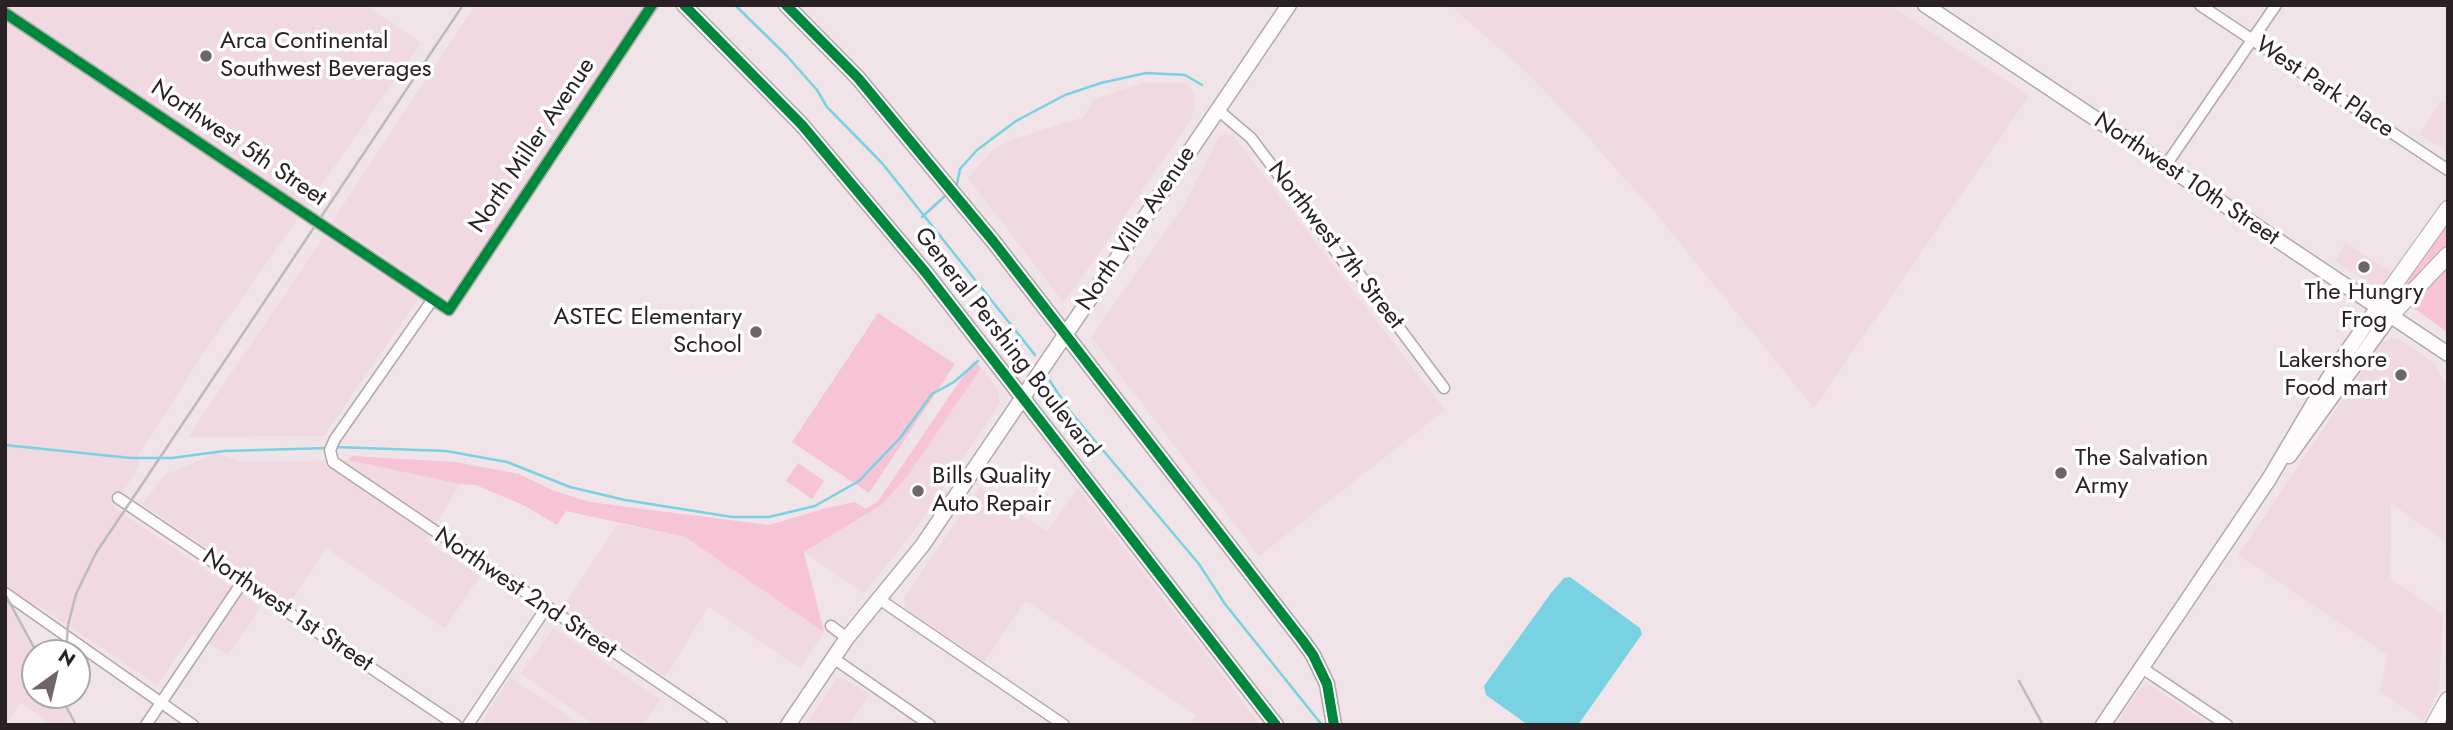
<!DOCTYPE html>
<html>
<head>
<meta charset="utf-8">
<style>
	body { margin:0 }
	#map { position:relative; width:2453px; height:730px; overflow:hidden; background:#f0e4e8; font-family:Jost,sans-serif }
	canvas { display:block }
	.frame { position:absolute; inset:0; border:7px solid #2a2124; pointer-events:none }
	.north { position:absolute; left:21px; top:639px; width:70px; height:70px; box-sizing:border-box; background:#fff; border:2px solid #aaa6a7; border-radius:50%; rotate:34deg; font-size:19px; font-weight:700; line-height:28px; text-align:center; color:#2a2124 }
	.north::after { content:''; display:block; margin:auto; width:24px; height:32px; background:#6f6569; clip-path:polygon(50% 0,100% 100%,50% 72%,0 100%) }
</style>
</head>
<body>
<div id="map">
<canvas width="2453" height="730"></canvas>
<div class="frame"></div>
<div class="north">N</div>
</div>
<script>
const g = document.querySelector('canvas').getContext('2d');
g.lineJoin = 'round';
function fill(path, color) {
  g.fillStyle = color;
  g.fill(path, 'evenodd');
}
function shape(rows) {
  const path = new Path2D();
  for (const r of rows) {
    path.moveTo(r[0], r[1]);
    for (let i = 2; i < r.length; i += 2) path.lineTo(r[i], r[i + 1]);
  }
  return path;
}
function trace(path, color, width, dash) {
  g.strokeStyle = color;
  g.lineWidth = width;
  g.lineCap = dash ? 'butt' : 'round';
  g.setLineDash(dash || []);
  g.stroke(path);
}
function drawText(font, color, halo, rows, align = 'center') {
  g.font = font + ' Jost,sans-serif';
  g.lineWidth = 7;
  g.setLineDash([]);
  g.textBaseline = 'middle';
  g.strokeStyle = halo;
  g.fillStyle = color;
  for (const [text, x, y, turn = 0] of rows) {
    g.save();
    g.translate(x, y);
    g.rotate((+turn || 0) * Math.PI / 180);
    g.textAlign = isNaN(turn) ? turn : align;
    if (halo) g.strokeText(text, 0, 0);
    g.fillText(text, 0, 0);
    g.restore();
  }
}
const built = shape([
	[5,5,365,5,421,43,202,355,139,455,139,467,113,507,261,607,228,655,192,633,157,685,37,605,8,602,35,653,35,695,58,695,74,725,44,725,46,720,21,702,5,725],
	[475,5,660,7,458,306,332,222],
	[1450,5,1890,5,2029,96,1814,408,1658,216,1579,127,1526,72],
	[1144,82,1185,83,1194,93,1195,107,1190,121,1064,303,968,178,991,152,1007,141,1084,117,1094,99],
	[2442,100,2448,104,2448,152,2420,134],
	[1232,134,1445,410,1259,556,1091,337,1184,205,1220,135],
	[324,236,418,299,324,436,188,437],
	[2346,243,2393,273,2384,285,2377,288,2335,261],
	[2396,337,2434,363,2446,385,2445,542,2391,503,2390,578,2443,615,2439,689,2424,721,2380,692,2387,655,2238,555,2382,342],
	[981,368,997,388,1000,403,918,526,864,593,804,552,883,504,906,477],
	[216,453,242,462,348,460,460,484,425,541,480,576,445,628,326,548,289,604,142,504,165,475],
	[980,487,1047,532,1078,488,1261,725,1190,725,1196,715,1026,601,984,662,905,608,904,598],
	[618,524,685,537,824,632,800,668,709,607,665,676,564,606],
	[553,628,660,699,643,725,595,725,521,674],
	[510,677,548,702,582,725,480,725],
	[840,677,870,694,849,725,806,725,837,678],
	[2148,685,2151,685,2209,725,2116,725,2141,687]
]);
const green = shape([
	[2448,217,2448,248,2398,297,2424,251],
	[2447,264,2448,270,2448,333,2408,304],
	[878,313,955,364,869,493,792,442],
	[974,360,981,368,906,478,883,504,804,552,824,632,685,537,566,511,557,525,525,506,476,485,460,484,348,460,353,456,456,462,519,474,552,490,589,502,769,525,826,508,855,502,866,509,878,501],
	[798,463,824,481,812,499,786,481]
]);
const water = shape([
	[1570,577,1640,628,1642,634,1578,725,1528,725,1486,695,1484,686,1551,593,1564,578]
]);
const stream = shape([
	[735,5,786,55,817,90,827,107,882,163,1035,355],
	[957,184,960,169,977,150,1016,121,1065,95,1101,83,1146,73,1185,75,1202,85],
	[922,217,945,196],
	[997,345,1012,329],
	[1050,381,1069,410,1199,564,1225,604,1322,725],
	[5,445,131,458,172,458,224,451,328,448],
	[335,447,446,451,507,462,570,487,625,500,732,517,769,517,815,506,859,481,900,438,932,394,954,382,978,361]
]);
const street = shape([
	[2200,5,2448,170],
	[5,13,449,310,652,5],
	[1218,110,1251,138,1343,261,1356,270,1444,388],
	[2166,165,2276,5],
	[433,299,335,439,330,450,333,462,722,725],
	[118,498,456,725],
	[5,593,193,725],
	[879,599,1064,725],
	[831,626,847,638],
	[833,658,930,725],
	[2142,668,2227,725],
	[146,725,243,581],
	[468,725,546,608]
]);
const secondary = shape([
	[684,5,802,125,926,273,1276,725],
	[786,5,858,78,993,241,1303,641,1313,655,1327,684,1334,725],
	[1925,5,2448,354],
	[2289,456,2390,316],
	[788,725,847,638,922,546,1289,5],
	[2103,725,2269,479,2328,379,2378,307]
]);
const primary = shape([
	[2378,307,2448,209],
	[2390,316,2448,255],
	[2434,725,2448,700]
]);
const rail = shape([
	[5,594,37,653],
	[66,653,68,625,76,594,96,553,463,5],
	[2019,681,2043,725],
	[60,695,76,725]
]);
const cycleway = shape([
	[684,5,802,125,926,273,1276,725],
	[786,5,858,78,993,241,1303,641,1313,655,1327,684,1334,725],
	[5,13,449,310,652,5]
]);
const markers = [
	[206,56,7,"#6f6569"],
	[2364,267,7,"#6f6569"],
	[756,332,7,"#6f6569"],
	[2401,375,7,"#6f6569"],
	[2061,473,7,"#6f6569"],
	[918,491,7,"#6f6569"]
];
const poiNames = [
	["Arca Continental",220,42],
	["Southwest Beverages",220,70],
	["The Hungry",2364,293,"center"],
	["Frog",2364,321,"center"],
	["ASTEC Elementary",742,318,"right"],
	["School",742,346,"right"],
	["Lakershore",2387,361,"right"],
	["Food mart",2387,389,"right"],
	["The Salvation",2075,459],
	["Army",2075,487],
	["Bills Quality",932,477],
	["Auto Repair",932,505]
];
const streetNames = [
	["West Park Place",2324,88,34],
	["Northwest 5th Street",238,144,34],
	["North Miller Avenue",533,146,-56],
	["Northwest 10th Street",2186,180,34],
	["North Villa Avenue",1137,229,-56],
	["Northwest 7th Street",1335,246,52],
	["General Pershing Boulevard",1006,343,52],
	["Northwest 2nd Street",525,594,34],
	["Northwest 1st Street",287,611,34]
];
fill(built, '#f0d9e1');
fill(green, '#f7c4d6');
fill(water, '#78d2e1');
trace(stream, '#78d2e1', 2.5);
trace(street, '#b0a8aa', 13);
trace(secondary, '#b0a8aa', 17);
trace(primary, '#b0a8aa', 18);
trace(street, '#fdfbfc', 10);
trace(secondary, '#fdfbfc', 14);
trace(primary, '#fdfbfc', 16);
trace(rail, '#bdbabb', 2.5);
trace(cycleway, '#00873e', 10);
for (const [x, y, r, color] of markers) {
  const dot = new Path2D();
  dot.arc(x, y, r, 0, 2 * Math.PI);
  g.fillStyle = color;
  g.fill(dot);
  trace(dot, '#fff', 2.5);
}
drawText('24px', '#2a2124', '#fff', poiNames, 'left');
drawText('24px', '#2a2124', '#fff', streetNames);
</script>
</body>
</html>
